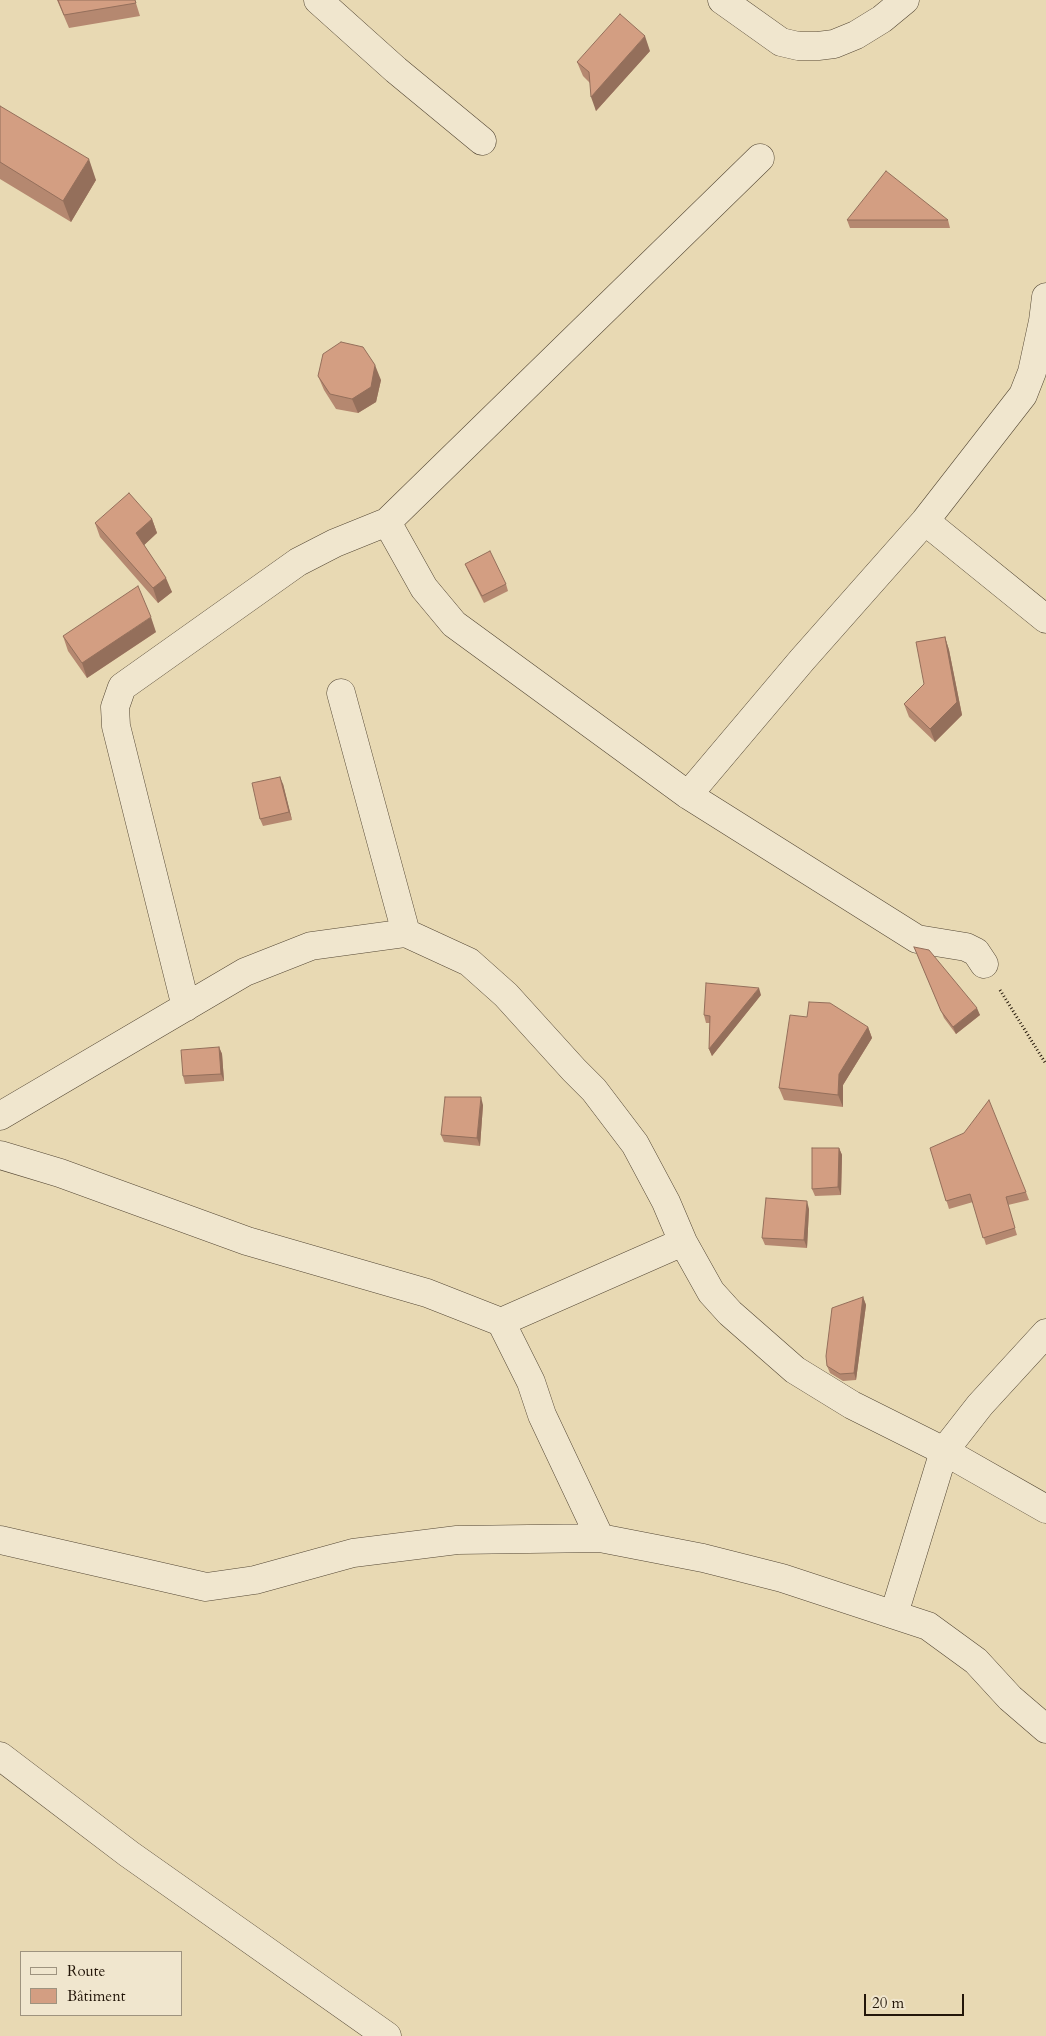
<!DOCTYPE html>
<html>
<head>
<meta charset="utf-8">
<style>
	body { margin:0 }
	#map { position:relative; width:1046px; height:2036px; overflow:hidden; background:#e8d9b3; font-family:Cardo,serif }
	canvas { display:block }
	.legend { position:absolute; left:20px; top:1951px; width:162px; height:65px; box-sizing:border-box; background:#f0e6ce; border:1px solid #9e937f; margin:0; padding:6px 9px; list-style:none; font-size:15px; color:#231609 }
	.legend li { display:flex; align-items:center; gap:10px; height:25px }
	.legend b { width:25px; border:1px solid #9e937f }
	.scale { position:absolute; left:864px; top:1994px; width:100px; height:22px; box-sizing:border-box; border:2px solid #231609; border-top:0; padding-left:6px; font-size:15px; line-height:18px; white-space:nowrap; color:#231609; -webkit-text-stroke:4px #f0e6ce; paint-order:stroke }
</style>
</head>
<body>
<div id="map">
<canvas width="1046" height="2036"></canvas>
<ul class="legend">
<li><b style="height:6px;background:#f0e6ce"></b>Route</li>
<li><b style="height:14px;background:#d39e82"></b>Bâtiment</li>
</ul>
<div class="scale">20 m</div>
</div>
<script>
const g = document.querySelector('canvas').getContext('2d');
g.lineJoin = 'round';
function shape(rows) {
  const path = new Path2D();
  for (const r of rows) {
    path.moveTo(r[0], r[1]);
    for (let i = 2; i < r.length; i += 2) path.lineTo(r[i], r[i + 1]);
  }
  return path;
}
function trace(path, color, width, dash) {
  g.strokeStyle = color;
  g.lineWidth = width;
  g.lineCap = dash ? 'butt' : 'round';
  g.setLineDash(dash || []);
  g.stroke(path);
}
function fill(path, color) {
  g.fillStyle = color;
  g.fill(path, 'evenodd');
}
const path = shape([
	[1000,990,1046,1064]
]);
const minor = shape([
	[318,0,396,70,482,141],
	[722,0,781,42,798,46,818,46,834,44,856,35,882,19,905,0],
	[925,521,1046,619],
	[387,522,424,588,454,624,688,795,917,939,966,947,976,952,984,964],
	[341,693,406,933],
	[688,795,802,660,925,521,1023,395,1032,372,1043,321,1046,297],
	[186,1007,116,726,115,707,122,687,298,562,335,543,387,522,760,158],
	[0,1116,245,972,311,946,406,933,469,962,506,995,574,1070,594,1090,635,1144,666,1202,683,1242,711,1292,730,1313,795,1370,852,1405,944,1451,1046,1509],
	[0,1155,60,1173,247,1241,427,1293,501,1322,531,1382,542,1415,600,1538],
	[501,1322,683,1242],
	[0,1540,206,1587,255,1580,353,1553,457,1540,600,1538,703,1558,782,1578,928,1626,976,1661,1010,1698,1046,1729],
	[894,1614,944,1451,980,1405,1046,1333],
	[0,1756,129,1854,387,2036]
]);
const wall = shape([
	[57,0,135,0,140,16,69,28],
	[650,51,596,111,590,83,583,76,577,62],
	[0,106,96,180,71,222,0,179],
	[847,220,948,220,950,228,850,228],
	[318,376,381,380,376,402,358,413,336,409,324,390],
	[152,519,157,533,144,545,172,592,158,603,100,537,95,523],
	[465,564,506,584,508,591,484,603,468,571],
	[156,632,87,678,68,651,63,636],
	[945,637,949,650,962,715,935,742,909,717,904,704,924,684],
	[283,784,292,820,263,826,260,819],
	[914,947,980,1015,956,1034,944,1018],
	[761,995,712,1056,709,1049,710,1023,706,1023,704,1015],
	[868,1027,872,1038,843,1085,843,1107,784,1100,779,1088],
	[219,1047,222,1054,224,1081,185,1084,183,1076],
	[483,1105,480,1146,444,1142,441,1135],
	[839,1148,842,1155,841,1195,815,1196,812,1189],
	[930,1148,1026,1192,1029,1200,1008,1205,1017,1235,986,1245,973,1202,949,1209],
	[809,1209,807,1248,765,1245,762,1238],
	[863,1297,866,1305,856,1380,843,1381,830,1373,827,1366]
]);
const shadedWall = shape([
	[645,36,650,51,596,111,591,97],
	[89,159,96,180,71,222,63,201],
	[375,365,381,380,376,402,358,413,352,399],
	[152,519,157,533,141,548,136,533],
	[166,578,172,592,158,603,153,588],
	[151,617,156,632,87,678,82,663],
	[945,637,949,650,962,715,935,742,930,729],
	[280,777,283,784,292,820,289,812],
	[759,988,761,995,712,1056,709,1049],
	[977,1008,980,1015,956,1034,953,1027],
	[868,1027,872,1038,843,1085,843,1107,838,1095,839,1074],
	[219,1047,222,1054,224,1081,221,1074],
	[481,1097,483,1105,480,1146,477,1138],
	[839,1148,842,1155,841,1195,838,1187],
	[807,1201,809,1209,807,1248,804,1240],
	[863,1297,866,1305,856,1380,854,1373]
]);
const building = shape([
	[58,0,135,0,136,3,64,15,58,0],
	[620,14,645,36,591,97,589,72,577,62,620,14],
	[0,106,89,159,63,201,0,162,0,106],
	[886,171,948,220,847,220,886,171],
	[341,342,363,347,375,365,371,387,352,399,330,394,318,376,323,354,341,342],
	[129,493,152,519,136,533,166,578,153,588,95,523,129,493],
	[490,551,506,584,482,596,465,564,490,551],
	[138,586,151,617,82,663,63,636,138,586],
	[945,637,957,702,930,729,904,704,924,684,916,642,945,637],
	[280,777,289,812,260,819,252,783,280,777],
	[914,947,929,950,977,1008,953,1027,941,1011,914,947],
	[706,983,759,988,709,1049,710,1016,704,1015,706,983],
	[809,1002,830,1003,868,1027,839,1074,838,1095,779,1088,790,1015,807,1017,809,1002],
	[219,1047,221,1074,183,1076,181,1050,219,1047],
	[445,1097,481,1097,477,1138,441,1135,445,1097],
	[989,1100,1026,1192,1006,1197,1015,1228,983,1238,970,1194,946,1201,930,1148,964,1133,989,1100],
	[812,1148,839,1148,838,1187,812,1189,812,1148],
	[766,1198,807,1201,804,1240,762,1238,766,1198],
	[863,1297,854,1373,840,1374,827,1366,826,1356,832,1308,863,1297]
]);
trace(minor, '#544734', 29);
trace(path, '#231609', 3, [1, 2.5]);
trace(minor, '#f0e6ce', 28);
fill(wall, '#b58870');
fill(shadedWall, '#946f5b');
fill(building, '#d39e82');
trace(building, '#946f5b', 1);
</script>
</body>
</html>
